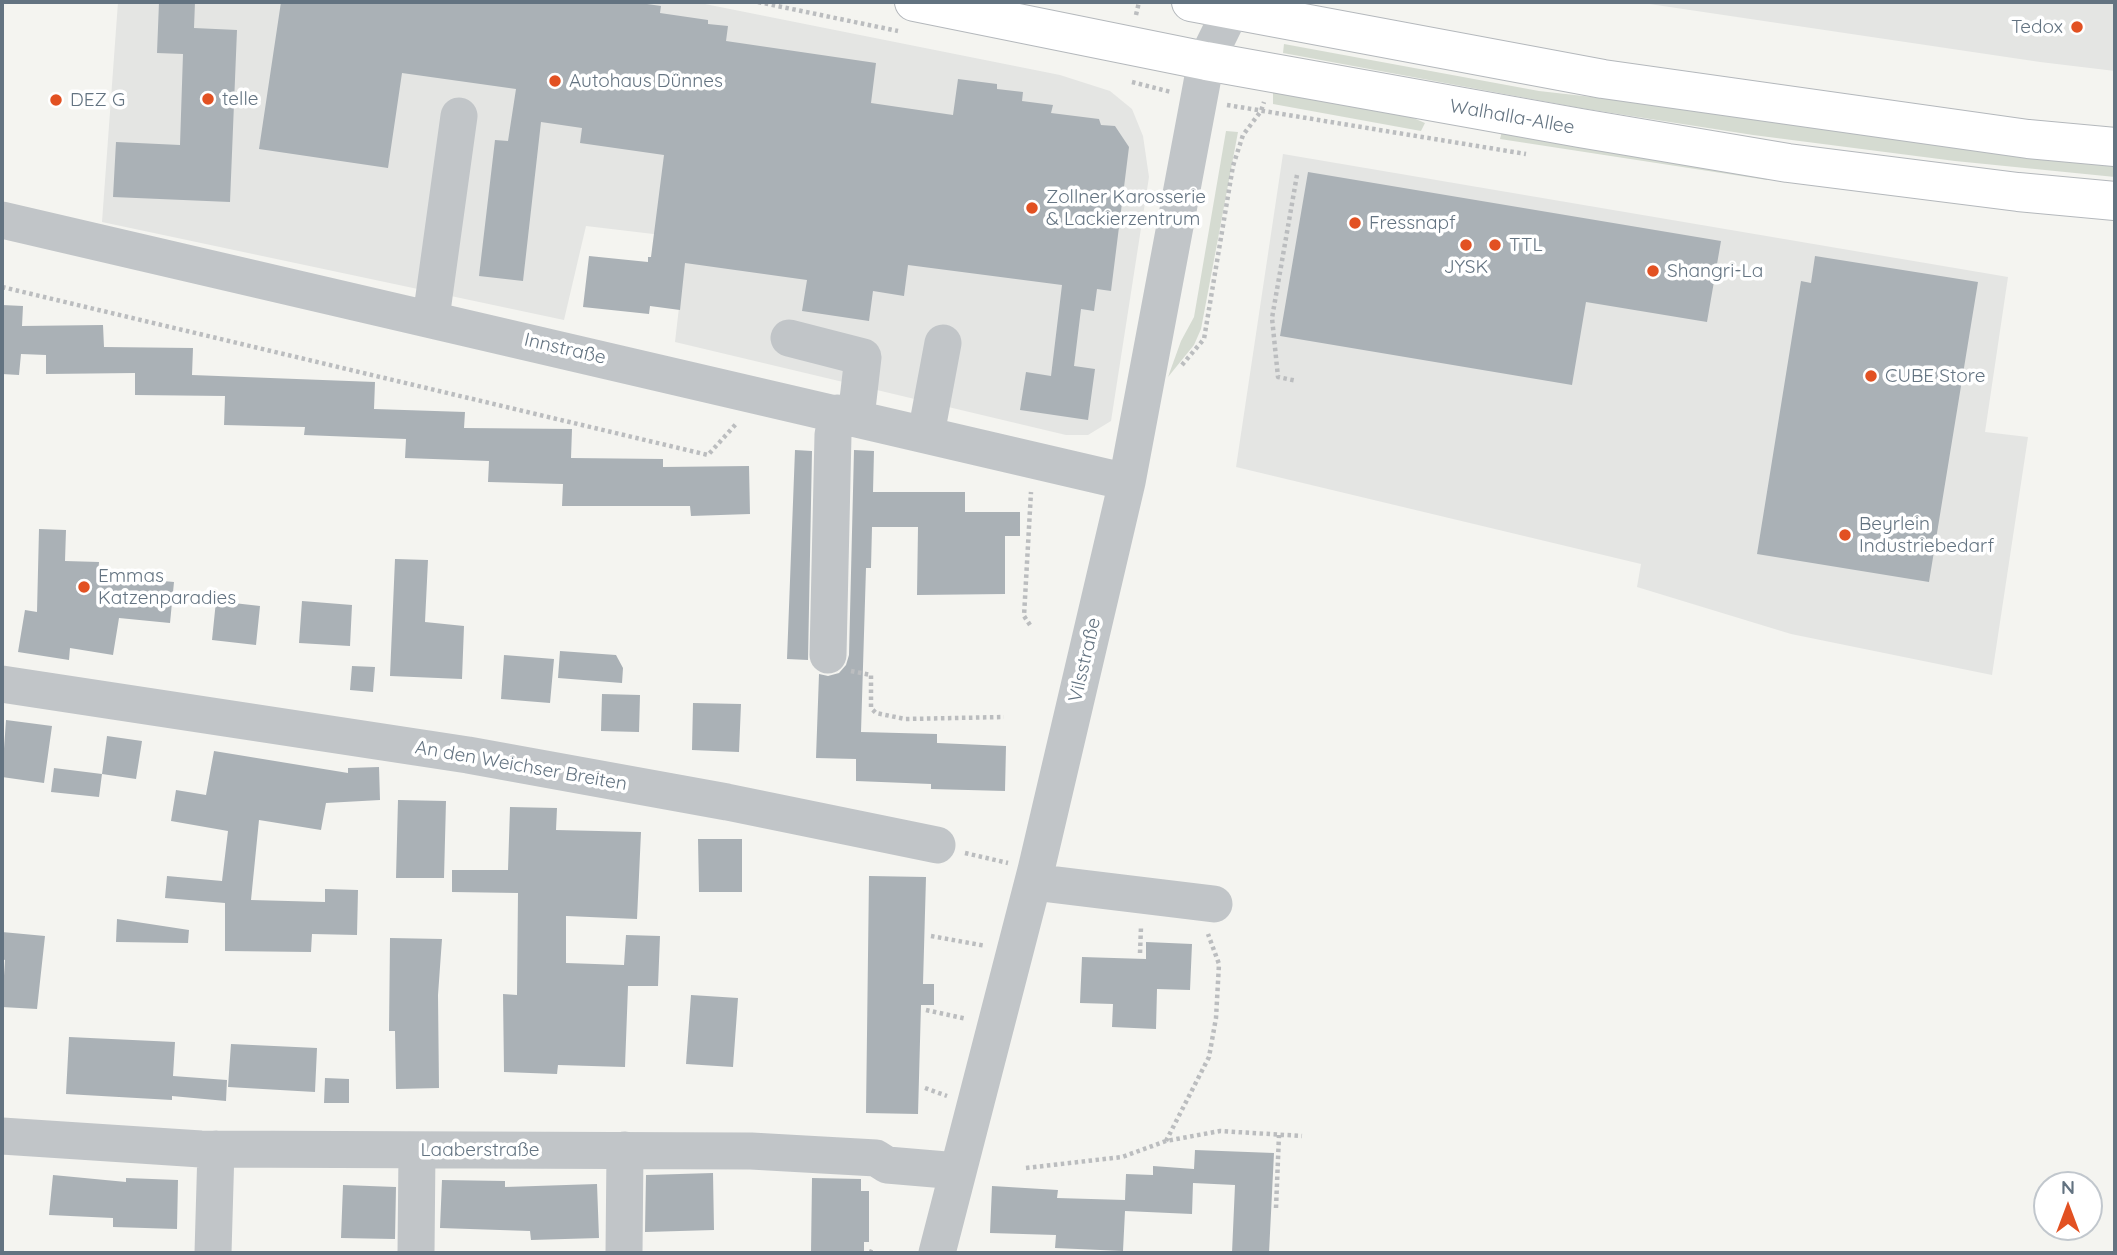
<!DOCTYPE html>
<html>
<head>
<meta charset="utf-8">
<style>
	body { margin:0 }
	#map { position:relative; width:2117px; height:1255px; overflow:hidden; background:#f4f4f0; font-family:Quicksand,sans-serif }
	canvas { display:block }
	.frame { position:absolute; inset:0; border:4px solid #637381; pointer-events:none }
	.north { position:absolute; left:2033px; top:1171px; width:70px; height:70px; box-sizing:border-box; background:#fff; border:2px solid #c1c7cd; border-radius:50%; rotate:0deg; font-size:19px; font-weight:700; line-height:28px; text-align:center; color:#637381 }
	.north::after { content:''; display:block; margin:auto; width:24px; height:32px; background:#e25122; clip-path:polygon(50% 0,100% 100%,50% 72%,0 100%) }
</style>
</head>
<body>
<div id="map">
<canvas width="2117" height="1255"></canvas>
<div class="frame"></div>
<div class="north">N</div>
</div>
<script>
const g = document.querySelector('canvas').getContext('2d');
g.lineJoin = 'round';
function fill(path, color) {
  g.fillStyle = color;
  g.fill(path, 'evenodd');
}
function shape(rows) {
  const path = new Path2D();
  for (const r of rows) {
    path.moveTo(r[0], r[1]);
    for (let i = 2; i < r.length; i += 2) path.lineTo(r[i], r[i + 1]);
  }
  return path;
}
function trace(path, color, width, dash) {
  g.strokeStyle = color;
  g.lineWidth = width;
  g.lineCap = dash ? 'butt' : 'round';
  g.setLineDash(dash || []);
  g.stroke(path);
}
function drawText(font, color, halo, rows, align = 'center') {
  g.font = font + ' Quicksand,sans-serif';
  g.lineWidth = 7;
  g.setLineDash([]);
  g.textBaseline = 'middle';
  g.strokeStyle = halo;
  g.fillStyle = color;
  for (const [text, x, y, turn = 0] of rows) {
    g.save();
    g.translate(x, y);
    g.rotate((+turn || 0) * Math.PI / 180);
    g.textAlign = isNaN(turn) ? turn : align;
    if (halo) g.strokeText(text, 0, 0);
    g.fillText(text, 0, 0);
    g.restore();
  }
}
const built = shape([
	[118,2,695,2,1060,75,1110,91,1132,109,1143,136,1149,177,1111,421,1088,435,1066,435,675,342,687,238,586,226,564,320,102,222],
	[1636,2,2115,2,2115,71,2040,62],
	[1283,154,2008,277,1985,432,2028,437,1992,675,1791,634,1637,587,1641,564,1236,467]
]);
const green = shape([
	[1284,44,1539,91,2115,156,2115,177,1955,161,1753,135,1580,108,1283,53],
	[1273,92,1378,103,1425,123,1421,131,1273,104],
	[1503,127,1768,169,1767,180,1500,139],
	[1226,131,1238,132,1201,329,1194,345,1168,377,1181,341,1194,317]
]);
const building = shape([
	[159,2,195,2,194,28,237,30,230,202,113,197,116,142,180,145,183,54,157,53],
	[281,2,633,2,661,6,660,13,708,20,708,24,728,26,726,41,876,63,871,103,953,115,958,79,997,84,997,89,1023,92,1022,101,1053,105,1051,113,1099,119,1101,125,1115,126,1129,147,1111,291,1097,289,1094,311,1081,309,1074,366,1095,369,1088,420,1020,410,1026,372,1051,376,1062,285,908,265,904,296,873,291,869,321,802,311,807,280,685,263,680,310,650,306,649,314,583,307,589,256,648,262,648,257,651,257,664,155,580,143,582,128,541,122,523,281,479,276,495,140,508,141,516,89,402,73,388,168,259,149],
	[1308,172,1721,241,1707,322,1586,302,1572,385,1280,336],
	[1815,256,1978,282,1929,582,1757,554,1801,281,1811,283],
	[2,305,23,306,22,326,103,325,104,347,193,348,192,375,375,382,374,409,465,412,464,428,572,429,571,458,663,459,663,467,749,466,750,514,691,516,690,506,562,506,563,484,488,482,489,461,405,458,406,439,304,435,305,427,224,425,225,396,135,395,135,373,46,374,46,355,21,354,19,375,2,374],
	[795,450,812,451,808,660,787,659],
	[854,450,874,451,873,492,965,492,965,512,1020,512,1020,536,1005,536,1005,594,917,595,918,527,872,527,871,568,866,568,861,732,937,734,937,743,1006,746,1005,791,931,789,931,784,856,781,856,759,816,758,819,674,828,676,839,673,846,665,849,655],
	[39,529,66,530,65,561,99,562,98,575,174,582,170,623,119,618,113,655,70,648,69,660,18,652,25,610,37,612],
	[395,559,428,560,425,622,464,626,462,679,390,676],
	[216,601,260,606,256,645,212,640],
	[302,601,352,605,350,646,299,643],
	[560,651,616,655,623,668,622,683,558,678],
	[504,655,554,659,550,703,501,699],
	[352,666,375,667,373,692,350,690],
	[602,694,640,695,639,732,601,731],
	[693,703,741,704,739,752,692,750],
	[6,720,52,726,44,783,2,777],
	[107,736,142,741,136,779,102,774],
	[214,751,348,773,348,768,379,767,380,800,326,803,321,830,259,820,251,900,325,902,325,889,358,890,357,935,312,934,311,952,225,951,225,903,165,898,167,876,222,881,228,831,171,821,176,790,206,795],
	[54,768,102,774,99,797,51,792],
	[398,800,446,801,444,878,396,878],
	[510,807,557,808,556,830,641,832,637,919,566,916,566,963,624,965,626,935,660,936,658,986,628,986,625,1067,558,1065,557,1074,504,1072,503,994,517,995,518,893,452,892,452,870,508,870],
	[698,839,742,839,742,892,699,892],
	[869,876,926,877,923,984,934,984,934,1005,921,1005,918,1114,866,1113],
	[117,919,189,930,188,943,116,942],
	[2,932,45,936,37,1009,2,1007,5,960,2,959],
	[390,938,442,939,438,995,439,1088,396,1089,395,1031,389,1031],
	[1146,942,1192,944,1190,990,1157,989,1156,1029,1112,1027,1113,1004,1080,1003,1082,957,1146,959],
	[691,995,738,998,733,1067,686,1064],
	[69,1037,175,1042,173,1076,227,1080,226,1101,172,1096,172,1100,66,1094],
	[231,1044,317,1048,315,1092,228,1087],
	[325,1078,349,1079,349,1103,324,1103],
	[1195,1150,1274,1153,1269,1253,1232,1253,1235,1185,1193,1183,1192,1214,1125,1211,1123,1251,1055,1248,1056,1235,990,1233,992,1186,1058,1190,1057,1198,1125,1200,1126,1174,1153,1175,1153,1166,1194,1169],
	[713,1173,714,1230,645,1232,646,1175],
	[53,1175,126,1182,126,1178,178,1180,177,1229,113,1227,113,1218,49,1215],
	[812,1178,861,1179,861,1191,869,1191,869,1242,864,1242,864,1253,811,1253],
	[442,1180,505,1181,505,1187,597,1184,599,1238,531,1240,530,1231,440,1228],
	[343,1185,396,1187,395,1239,341,1238]
]);
const path = shape([
	[758,2,898,31],
	[1136,15,1139,2],
	[1132,82,1171,92],
	[1227,105,1526,154],
	[1297,175,1272,318,1278,377,1297,381],
	[2,287,708,455,736,424],
	[1182,365,1204,339,1233,166,1243,135,1261,111,1264,102],
	[1030,625,1024,616,1031,492],
	[851,671,871,675,871,708,876,713,905,719,1004,717],
	[965,853,1008,863],
	[931,936,986,946],
	[1140,953,1141,927],
	[926,1010,967,1019],
	[925,1088,947,1096],
	[1166,1141,1209,1057,1216,1018,1219,964,1208,934],
	[1026,1168,1122,1157,1166,1141,1220,1131,1302,1136],
	[1276,1208,1279,1135],
	[869,1251,874,1253]
]);
const minor = shape([
	[2,220,1127,482],
	[431,318,459,116],
	[789,338,863,357,856,417],
	[926,434,943,343],
	[828,655,833,435,837,413],
	[2,684,468,755,727,802,937,845],
	[1033,882,1214,904],
	[2,1136,201,1149,751,1151,876,1158,887,1165,958,1171],
	[213,1253,216,1149],
	[416,1253,417,1150],
	[624,1253,625,1150],
	[937,1253,1036,870,1127,482,1206,61,1235,2]
]);
const major = shape([
	[914,2,1206,61,1580,128,1788,163,2018,192,2115,201],
	[1191,2,1603,79,2028,139,2115,147]
]);
const markers = [
	[2077,27,7,"#e25122"],
	[555,81,7,"#e25122"],
	[208,99,7,"#e25122"],
	[56,100,7,"#e25122"],
	[1032,208,7,"#e25122"],
	[1355,223,7,"#e25122"],
	[1466,245,7,"#e25122"],
	[1495,245,7,"#e25122"],
	[1653,271,7,"#e25122"],
	[1871,376,7,"#e25122"],
	[1845,535,7,"#e25122"],
	[84,587,7,"#e25122"]
];
const poiNames = [
	["Tedox",2063,27,"right"],
	["Autohaus Dünnes",569,81],
	["telle",222,99],
	["DEZ G",70,100],
	["Zollner Karosserie",1046,197],
	["& Lackierzentrum",1046,219],
	["Fressnapf",1369,223],
	["TTL",1509,245],
	["JYSK",1466,267,"center"],
	["Shangri-La",1667,271],
	["CUBE Store",1885,376],
	["Beyrlein",1859,524],
	["Industriebedarf",1859,546],
	["Emmas",98,576],
	["Katzenparadies",98,598]
];
const streetNames = [
	["Walhalla-Allee",1512,117,10],
	["Innstraße",565,349,13],
	["Vilsstraße",1085,660,-77],
	["An den Weichser Breiten",521,766,10],
	["Laaberstraße",480,1150]
];
fill(built, '#e4e5e3');
fill(green, '#d5dbd1');
fill(building, '#aab1b6');
trace(major, '#b4b8bc', 40);
trace(path, '#bbbdbf', 4.5, [3.5, 3.5]);
trace(minor, '#c1c5c8', 37);
trace(major, '#fff', 38);
for (const [x, y, r, color] of markers) {
  const dot = new Path2D();
  dot.arc(x, y, r, 0, 2 * Math.PI);
  g.fillStyle = color;
  g.fill(dot);
  trace(dot, '#fff', 2.5);
}
drawText('19px', '#637381', '#fff', poiNames, 'left');
drawText('19px', '#637381', '#fff', streetNames);
</script>
</body>
</html>
